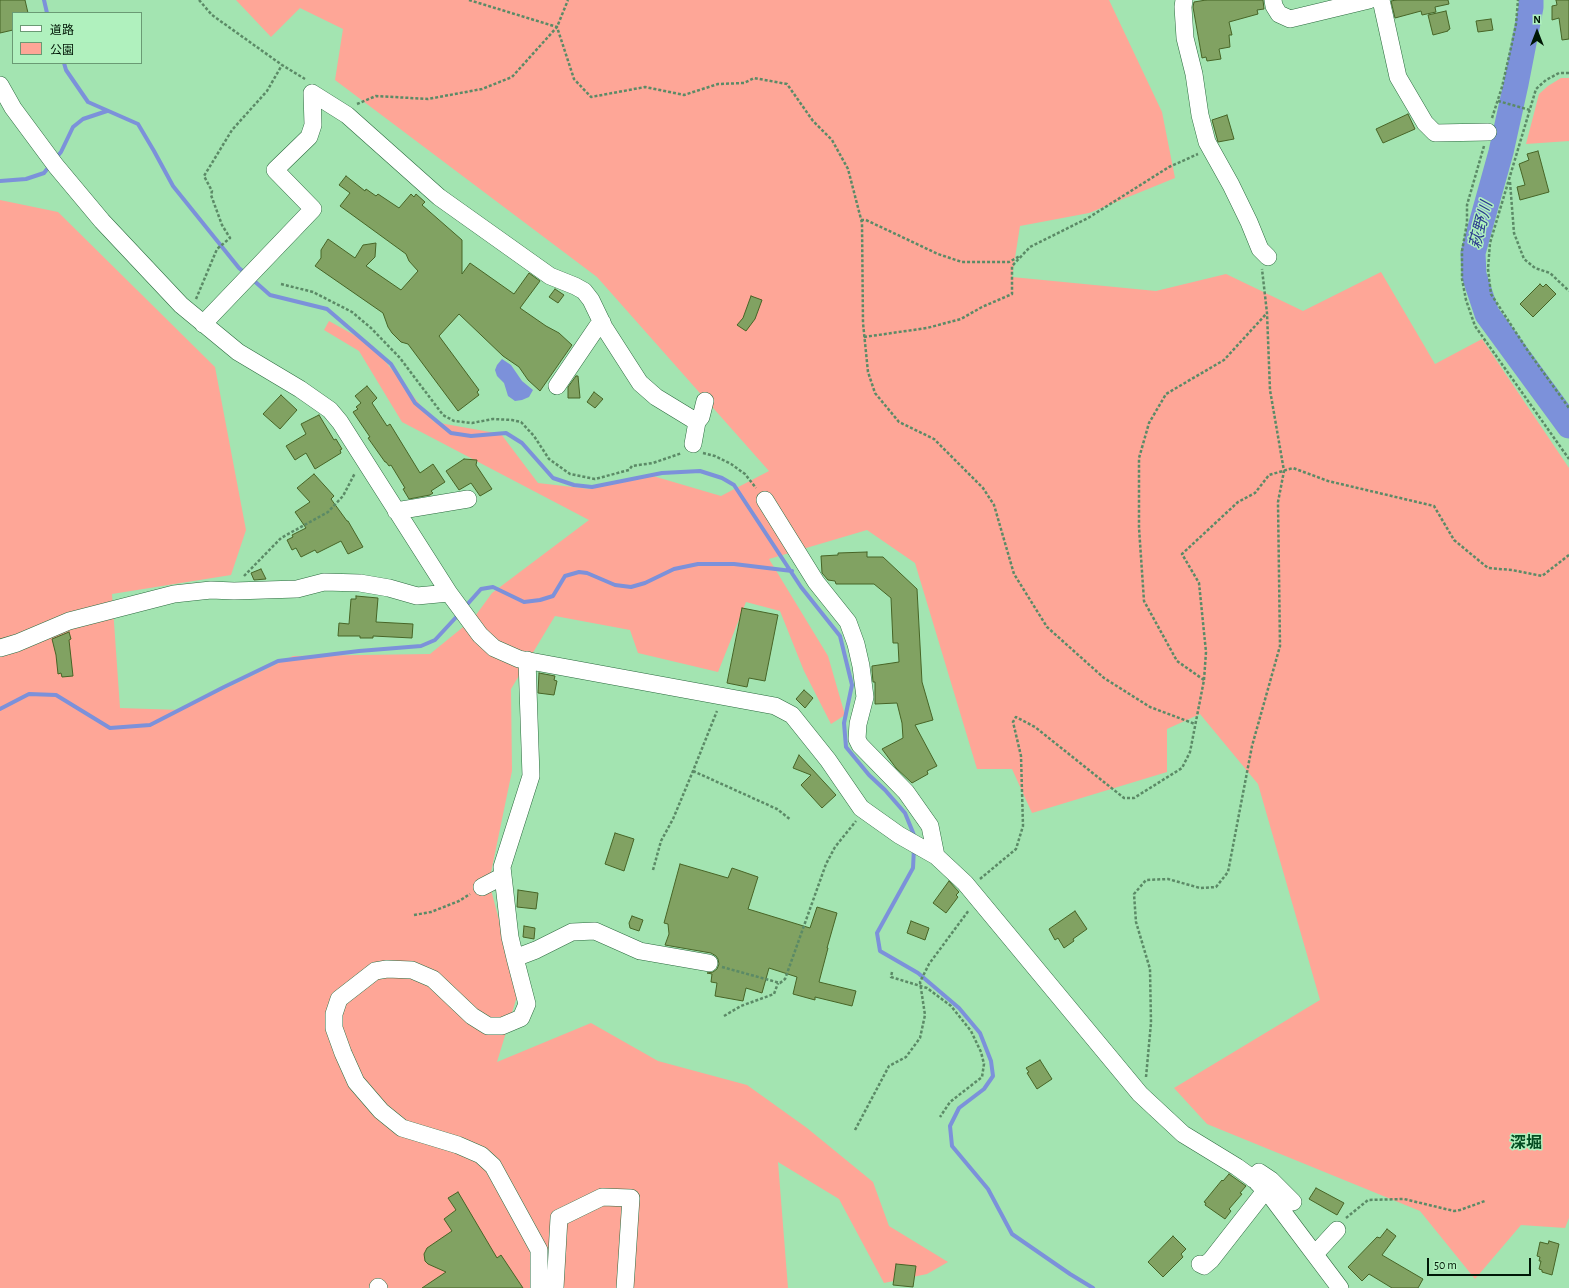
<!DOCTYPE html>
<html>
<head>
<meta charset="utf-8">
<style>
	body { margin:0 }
	#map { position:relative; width:1569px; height:1288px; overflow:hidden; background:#a3e4b1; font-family:"Alegreya Sans","Noto Sans JP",sans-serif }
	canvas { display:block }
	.legend { position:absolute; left:12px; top:12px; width:130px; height:52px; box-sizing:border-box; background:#b0f1be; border:1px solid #6a9a74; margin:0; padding:5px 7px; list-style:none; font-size:12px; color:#001706 }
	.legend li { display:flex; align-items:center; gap:8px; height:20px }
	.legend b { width:20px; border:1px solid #6a9a74 }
	.north { position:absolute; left:1517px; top:12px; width:40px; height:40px; -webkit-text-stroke:3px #b0f1be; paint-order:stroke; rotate:0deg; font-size:11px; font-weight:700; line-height:16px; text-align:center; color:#001706 }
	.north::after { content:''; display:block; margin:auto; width:14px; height:18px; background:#001706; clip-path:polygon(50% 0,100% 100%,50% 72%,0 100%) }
	.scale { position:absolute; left:1427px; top:1258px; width:104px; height:18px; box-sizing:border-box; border:2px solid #001706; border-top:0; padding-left:5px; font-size:12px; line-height:14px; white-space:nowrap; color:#001706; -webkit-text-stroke:3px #b0f1be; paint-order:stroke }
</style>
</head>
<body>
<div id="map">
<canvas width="1569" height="1288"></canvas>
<ul class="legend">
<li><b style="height:5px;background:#fff"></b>道路</li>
<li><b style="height:11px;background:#fea697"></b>公園</li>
</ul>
<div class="north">N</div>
<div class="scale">50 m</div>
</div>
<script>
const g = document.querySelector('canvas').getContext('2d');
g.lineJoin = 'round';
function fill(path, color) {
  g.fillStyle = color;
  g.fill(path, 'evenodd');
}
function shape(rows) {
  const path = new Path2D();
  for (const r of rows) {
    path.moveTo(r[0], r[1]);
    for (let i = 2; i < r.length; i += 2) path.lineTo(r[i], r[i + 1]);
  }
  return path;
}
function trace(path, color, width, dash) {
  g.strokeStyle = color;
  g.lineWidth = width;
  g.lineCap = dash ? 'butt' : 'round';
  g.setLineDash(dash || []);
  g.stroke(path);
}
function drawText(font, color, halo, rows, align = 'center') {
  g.font = font + ' "Alegreya Sans","Noto Sans JP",sans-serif';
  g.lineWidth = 3;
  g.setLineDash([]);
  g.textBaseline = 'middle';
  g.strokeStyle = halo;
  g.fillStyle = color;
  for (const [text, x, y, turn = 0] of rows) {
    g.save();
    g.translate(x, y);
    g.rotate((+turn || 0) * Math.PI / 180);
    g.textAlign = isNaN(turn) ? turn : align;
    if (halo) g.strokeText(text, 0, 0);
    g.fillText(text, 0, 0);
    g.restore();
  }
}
const green = shape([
	[236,0,1109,0,1162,112,1175,178,1089,213,1020,226,1012,277,1156,291,1226,274,1303,311,1381,272,1435,364,1482,339,1569,468,1569,1218,1565,1228,1521,1225,1475,1279,1420,1211,1207,1124,1174,1088,1320,1000,1258,784,1200,714,1167,729,1167,772,1032,813,1012,769,977,769,915,563,867,530,769,559,828,656,845,715,831,724,804,671,780,611,746,602,718,672,638,653,630,630,555,616,511,689,512,771,489,882,518,993,497,1062,591,1023,658,1061,747,1085,807,1128,873,1182,889,1226,948,1262,927,1274,884,1283,839,1199,778,1162,788,1288,0,1288,0,200,58,212,215,367,246,530,231,575,112,594,120,708,181,710,293,656,430,654,473,619,492,593,589,520,402,422,359,351,324,330,329,321,372,345,434,422,501,434,538,483,590,489,653,476,721,496,769,471,597,277,335,80,343,29,300,8,271,37],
	[1561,78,1569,78,1569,141,1526,144,1539,94,1548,86]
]);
const water = shape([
	[502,359,511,365,522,381,533,390,529,397,522,400,515,401,508,396,504,383,497,376,495,370,497,365]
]);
const stream = shape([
	[44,0,47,13],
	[64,63,66,70,88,102,138,124,154,151,173,186,239,268,246,274],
	[55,159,61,152,73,127,83,119,107,111],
	[0,181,26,179,44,173,51,164],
	[252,279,270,295,327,309,391,364,415,403,451,433,471,436,506,433,522,443,553,478,574,485,592,487,662,473,700,471,722,478,734,485,801,587,840,636,852,685,844,723,846,747,869,775,885,790,905,813,914,835,914,839],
	[464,608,481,589,493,587,524,602,540,600,553,596,565,576,579,572,587,573,615,585,631,587,645,583,674,569,698,564,734,564,792,571],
	[0,709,29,694,56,695,110,728,150,725,224,687,278,661,359,651,421,646,435,640,460,613],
	[914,848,913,868,877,933,880,951,918,973,959,1008,980,1033,991,1061,993,1076,984,1089,959,1108,950,1126,952,1146,988,1189,1012,1234,1070,1274,1093,1288]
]);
const river = shape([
	[1531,0,1531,7,1516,84,1501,152,1473,253,1474,275,1487,314,1569,426]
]);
const building = shape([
	[0,0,25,0,28,13,13,13,13,30,0,33,0,0],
	[1206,0,1263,0,1264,9,1257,10,1258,14,1229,22,1232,35,1229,35,1230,47,1219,49,1221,59,1207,61,1206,57,1202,58,1193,7,1194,2,1206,0],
	[1396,0,1448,0,1449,4,1435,7,1436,12,1422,15,1421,11,1395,18,1391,1,1396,0],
	[1556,0,1569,0,1569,39,1562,40,1559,18,1552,20,1552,6,1557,5,1556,0],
	[1446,11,1450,29,1448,30,1448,31,1433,35,1428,15,1446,11],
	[1491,19,1493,30,1478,32,1476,21,1491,19],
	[1408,114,1415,129,1383,143,1376,129,1408,114],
	[1227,115,1234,139,1218,142,1212,120,1227,115],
	[1538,151,1549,192,1520,200,1517,187,1525,185,1519,164,1529,160,1527,154,1538,151],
	[346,176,365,191,366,189,376,196,378,194,399,208,411,194,414,197,416,194,425,202,422,205,462,240,462,274,470,263,514,294,529,273,540,281,520,308,546,326,559,333,572,345,540,391,528,380,519,367,503,356,459,314,439,336,479,390,477,392,479,395,458,411,408,344,401,342,392,333,388,327,383,313,315,266,321,258,321,250,328,239,355,258,363,245,376,243,375,257,366,266,401,290,418,271,409,261,406,254,340,206,350,193,339,185,346,176],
	[1540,284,1543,287,1546,284,1556,294,1533,317,1520,304,1540,284],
	[555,289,564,295,558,303,549,297,555,289],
	[751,296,762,300,755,319,746,331,737,325,743,318,751,296],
	[576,376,578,376,580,398,568,398,568,387,576,376],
	[367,386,377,398,372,403,387,426,390,424,420,473,433,464,445,482,431,491,433,493,430,495,409,499,403,489,405,488,391,465,389,466,386,462,385,462,368,438,370,437,353,412,358,409,356,407,361,403,355,396,367,386],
	[594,392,603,399,595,408,587,402,594,392],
	[281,395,297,410,280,429,263,414,281,395],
	[319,415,334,440,336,439,342,449,340,450,341,453,315,469,306,453,295,460,286,446,306,434,301,424,319,415],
	[464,459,477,460,476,465,492,489,480,496,471,483,459,490,446,471,464,459],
	[314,474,334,496,331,499,347,521,348,521,363,547,348,554,341,541,317,553,315,550,301,557,296,548,292,550,287,540,293,537,292,535,306,528,295,512,310,502,297,488,314,474],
	[867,552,867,557,883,557,917,589,922,682,933,720,915,725,937,766,927,771,928,774,912,783,896,768,882,749,903,738,902,723,897,703,875,704,875,682,873,682,872,670,872,666,899,662,898,643,893,643,891,598,874,584,836,584,835,581,828,580,822,573,821,556,838,555,838,553,867,552],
	[261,569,266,579,254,580,251,573,261,569],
	[356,596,378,598,376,622,413,624,412,638,373,636,373,638,360,638,360,636,338,636,339,623,349,624,351,599,356,599,356,596],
	[742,608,778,615,765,681,749,678,747,687,727,683,742,608],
	[69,632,71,639,69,640,73,676,62,677,61,673,58,674,56,655,52,639,69,632],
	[539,673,555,676,554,680,557,681,554,695,538,693,539,673],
	[804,690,813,698,805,708,796,699,804,690],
	[799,755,836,795,822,808,801,785,811,775,793,768,799,755],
	[615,833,634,839,624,871,605,864,615,833],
	[680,864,728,878,732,868,758,877,748,909,810,928,817,907,837,913,827,948,828,948,819,982,856,991,852,1006,815,997,815,1000,793,994,797,977,769,968,762,993,746,988,743,1001,715,996,717,983,711,982,712,974,707,973,713,972,717,969,719,964,718,959,716,956,711,953,665,945,669,934,668,924,664,923,680,864],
	[949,881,959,892,956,895,958,897,946,913,933,903,949,881],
	[518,890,538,893,536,909,517,907,518,890],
	[1075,911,1087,929,1073,939,1074,941,1064,948,1058,938,1055,940,1049,929,1075,911],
	[632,916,643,920,639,931,630,928,629,923,632,916],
	[911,921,929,928,925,940,907,933,911,921],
	[524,926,535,928,534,939,523,937,524,926],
	[1040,1060,1052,1079,1037,1089,1027,1073,1029,1072,1026,1068,1040,1060],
	[1229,1174,1246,1186,1240,1193,1242,1194,1229,1209,1231,1211,1225,1219,1205,1205,1206,1203,1204,1202,1222,1180,1223,1181,1229,1174],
	[1316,1188,1344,1203,1337,1215,1309,1199,1316,1188],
	[458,1192,497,1258,501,1255,523,1288,422,1288,446,1272,428,1264,425,1261,424,1254,427,1248,452,1231,444,1219,456,1210,448,1198,458,1192],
	[1387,1229,1396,1236,1382,1255,1423,1279,1418,1288,1392,1288,1369,1274,1362,1281,1348,1267,1377,1237,1380,1238,1387,1229],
	[1173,1236,1186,1249,1181,1254,1183,1257,1163,1277,1148,1262,1173,1236],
	[1549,1241,1559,1244,1552,1275,1542,1272,1542,1270,1539,1269,1541,1261,1539,1261,1540,1257,1537,1256,1540,1242,1548,1244,1549,1241],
	[896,1264,916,1266,913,1287,893,1285,896,1264]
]);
const path = shape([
	[199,0,212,15,282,65,305,79],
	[469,0,557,27,574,79,591,97,645,87,684,95,718,84,744,83,754,78,787,84,813,121,832,140,848,169,862,223,863,323,868,372,875,393,899,422,934,439,983,488,994,505,1014,574,1047,627,1104,678,1150,707,1195,724],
	[1569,73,1559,73,1546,80,1536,89,1490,243,1488,269,1491,294,1528,351,1569,408],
	[1498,101,1530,110],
	[357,104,376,96,428,99,482,89,512,77,557,27,568,0],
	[1492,118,1502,87,1512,43,1516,24,1518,0],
	[1484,146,1467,205,1467,223,1462,251,1462,279,1466,300,1475,326,1569,459],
	[1510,182,1514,233,1524,259,1535,268,1550,273,1569,291],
	[861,220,866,220,938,254,962,262,1009,262,1020,256],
	[281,284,313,292,352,312,371,328,400,358,443,415,454,421,472,423,493,419,512,420,521,422,534,436,549,459,570,474,595,479,629,470,632,466,653,463,682,453],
	[196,299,217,249,230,238,222,225,211,195,212,191,204,176,232,130,267,91,282,65],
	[864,337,927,328,961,319,982,307,1012,294,1012,266,1030,247,1088,218,1169,167,1198,154],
	[703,453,715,456,731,464,745,474,756,488],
	[244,576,281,538,328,512,343,496,355,473],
	[1204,680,1177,661,1144,601,1139,528,1139,458,1149,423,1166,394,1224,360,1267,313],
	[693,771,777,809,791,820],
	[653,870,661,841,673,819,693,771,717,711],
	[980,879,1016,849,1023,826,1021,756,1013,722,1016,717,1035,727,1124,798,1134,798,1182,768,1190,752,1204,680,1206,652,1199,583,1182,554,1238,502,1255,493,1269,475,1293,468,1328,481,1434,506,1454,540,1488,568,1512,570,1542,576,1569,555],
	[414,915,431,912,459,901,470,894],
	[722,967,780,983,785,979,826,864,835,847,856,821],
	[892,972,891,977,927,988,951,1006,971,1031,981,1052,984,1064,982,1077,950,1102,940,1117],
	[724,1016,741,1006,774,994,778,983],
	[1146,1077,1151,1023,1150,969,1136,922,1134,894,1146,880,1168,879,1200,888,1216,887,1228,872,1252,746,1280,646,1278,502,1284,471,1270,390,1267,313,1262,269],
	[855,1130,889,1066,906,1057,920,1038,925,1015,920,982,929,964,969,910],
	[1346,1218,1368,1200,1404,1199,1454,1211,1460,1210,1485,1201]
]);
const minor = shape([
	[1184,0,1183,7,1185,38,1194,74,1200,115,1207,142,1231,185,1249,222,1260,249,1268,257],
	[1273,0,1274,6,1279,14,1290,19,1369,0],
	[1381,0,1398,77,1425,123,1435,133,1488,132],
	[0,85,13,108,56,166,102,221,181,305,238,352,300,389,330,410,340,422,449,593,480,635,494,648,519,659,775,706,792,715,828,760,861,808,899,835,936,856,965,883,1140,1094,1183,1134,1237,1167,1255,1180,1273,1199,1340,1288],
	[312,93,347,115,439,197,550,276,575,286,584,291,591,300,604,327,640,383,656,397,697,422,693,444],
	[203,324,313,209,275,170,309,137,313,125,312,93],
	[557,386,597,327,602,322],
	[697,422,701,417,705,401],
	[765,500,816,582,848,622,856,644,861,666,865,697,858,724,857,739,860,745,906,792,930,826,936,856],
	[396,511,468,499],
	[0,648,17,643,69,621,174,594,211,590,234,591,297,589,324,582,360,583,389,588,417,596,449,593],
	[527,660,531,776,502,867,510,937,515,958,536,950,572,932,595,931,640,951,709,963],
	[482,887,503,876],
	[515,958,527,1004,521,1018,502,1026,488,1026,472,1016,433,979,412,970,387,969,375,971,339,999,334,1014,334,1028,343,1053,356,1082,381,1111,402,1128,458,1145,481,1155,493,1166,539,1250,539,1288],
	[1253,1179,1259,1172,1271,1180,1293,1202],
	[1315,1254,1337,1230],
	[1200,1264,1204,1266,1211,1260,1265,1191],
	[378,1287,379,1288],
	[555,1288,559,1218,602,1197,631,1198,625,1288]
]);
const waterNames = [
	["萩野川",1481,225,-75]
];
const neighbourhoodNames = [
	["深堀",1526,1143]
];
fill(green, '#fea697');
fill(water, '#7c91da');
trace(stream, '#7c91da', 4);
trace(river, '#7c91da', 25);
fill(building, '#81a262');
trace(building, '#476426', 1);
trace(minor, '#2b6a3e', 18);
trace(path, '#5b8a66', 2.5, [3, 2]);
trace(minor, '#fff', 17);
drawText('italic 16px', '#2b3a8f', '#b0f1be', waterNames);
drawText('bold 16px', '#054d22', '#b0f1be', neighbourhoodNames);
</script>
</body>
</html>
